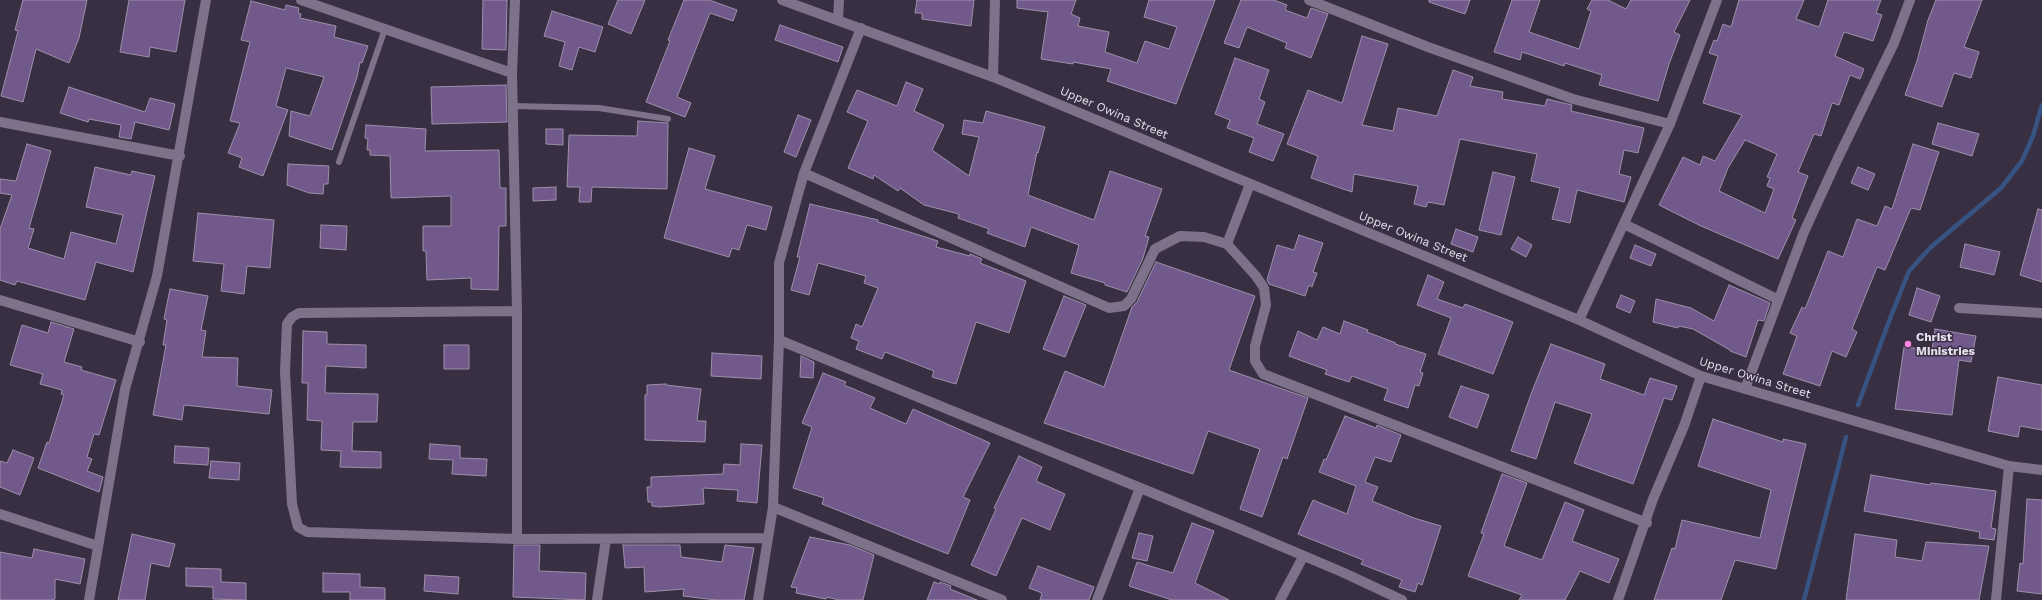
<!DOCTYPE html>
<html>
<head>
<meta charset="utf-8">
<style>
	body { margin:0 }
	canvas { display:block; background:#392f43 }
</style>
</head>
<body>
<canvas width="2042" height="600"></canvas>
<script>
const g = document.querySelector('canvas').getContext('2d');
g.lineJoin = 'round';
function shape(rows) {
  const path = new Path2D();
  for (const r of rows) {
    path.moveTo(r[0], r[1]);
    for (let i = 2; i < r.length; i += 2) path.lineTo(r[i], r[i + 1]);
  }
  return path;
}
function trace(path, color, width, dash) {
  g.strokeStyle = color;
  g.lineWidth = width;
  g.lineCap = dash ? 'butt' : 'round';
  g.setLineDash(dash || []);
  g.stroke(path);
}
function fill(path, color) {
  g.fillStyle = color;
  g.fill(path, 'evenodd');
}
function drawText(font, color, halo, rows, align = 'center') {
  g.font = font + ' "Work Sans",sans-serif';
  g.lineWidth = 3;
  g.setLineDash([]);
  g.textBaseline = 'middle';
  g.strokeStyle = halo;
  g.fillStyle = color;
  for (const [text, x, y, turn = 0] of rows) {
    g.save();
    g.translate(x, y);
    g.rotate((+turn || 0) * Math.PI / 180);
    g.textAlign = isNaN(turn) ? turn : align;
    if (halo) g.strokeText(text, 0, 0);
    g.fillText(text, 0, 0);
    g.restore();
  }
}
const stream = shape([
	[1858,405,1891,316,1909,271,1931,247,2001,188,2022,161,2033,136,2042,105],
	[1804,600,1846,437]
]);
const building = shape([
	[23,0,87,0,79,38,69,63,36,49,23,102,1,96,18,31,15,30,23,0],
	[129,0,185,0,176,52,150,47,149,57,120,52,129,0],
	[483,0,507,0,506,50,482,49,483,0],
	[618,0,645,0,631,34,608,24,618,0],
	[684,0,709,0,737,10,733,21,710,13,677,97,691,103,685,117,646,102,670,41,668,40,684,0],
	[917,0,974,0,971,26,922,19,922,13,915,13,917,0],
	[1017,0,1076,0,1071,14,1080,18,1078,26,1109,32,1105,52,1137,63,1145,41,1169,49,1177,27,1144,17,1149,0,1215,0,1176,104,1107,81,1111,69,1073,62,1073,64,1041,59,1048,12,1017,8,1017,0],
	[1241,0,1274,0,1287,5,1285,10,1307,18,1311,8,1328,14,1311,58,1285,48,1287,43,1247,27,1239,48,1224,43,1241,0],
	[1429,0,1470,0,1465,14,1429,2,1429,0],
	[1512,0,1540,0,1529,32,1579,49,1591,11,1587,9,1592,0,1608,0,1626,9,1631,0,1690,0,1674,32,1680,35,1669,64,1658,101,1599,85,1602,75,1565,63,1564,66,1522,52,1520,60,1494,52,1512,0],
	[1739,0,1804,0,1796,19,1819,27,1828,0,1881,0,1876,13,1882,15,1873,41,1844,32,1835,56,1864,69,1860,79,1850,75,1839,105,1832,103,1821,136,1814,134,1798,172,1808,176,1792,218,1796,220,1778,259,1701,226,1659,205,1683,157,1700,165,1703,156,1715,161,1742,115,1703,103,1718,56,1709,53,1714,40,1717,41,1723,24,1731,27,1739,0],
	[1745,140,1777,154,1767,177,1770,178,1767,186,1774,189,1765,213,1719,191,1728,168,1745,140],
	[1936,0,1982,0,1964,47,1979,52,1971,78,1954,73,1942,107,1905,95,1917,61,1928,20,1936,0],
	[251,1,285,10,286,5,299,8,298,13,301,14,300,18,336,26,334,37,368,46,362,63,360,62,357,77,332,150,289,136,291,111,310,116,324,77,286,68,276,106,288,110,263,176,239,167,242,158,228,153,240,123,230,121,250,42,241,40,251,1],
	[552,11,603,27,595,52,579,47,572,70,559,66,565,42,544,36,552,11],
	[780,25,843,47,838,62,775,40,780,25],
	[1362,36,1388,44,1362,125,1393,131,1398,108,1437,116,1453,70,1473,77,1470,86,1503,92,1502,99,1545,106,1547,99,1572,105,1571,111,1644,128,1638,153,1624,150,1619,174,1631,177,1624,202,1577,190,1570,223,1552,219,1560,188,1531,181,1537,154,1460,139,1444,205,1428,202,1426,207,1414,204,1418,186,1354,174,1352,192,1311,178,1318,156,1287,144,1308,90,1342,103,1362,36],
	[1235,58,1269,70,1259,99,1265,102,1257,124,1284,134,1273,161,1249,152,1254,138,1227,128,1230,120,1215,114,1235,58],
	[906,82,923,89,914,111,944,125,932,150,969,176,979,137,962,134,964,120,983,123,986,111,1045,127,1038,153,1037,152,1028,195,1094,220,1110,171,1162,189,1145,236,1149,237,1143,258,1127,292,1105,285,1105,283,1071,273,1079,245,1031,227,1025,247,987,233,989,229,958,218,959,214,924,205,900,188,898,191,874,175,873,179,848,168,868,121,847,112,857,90,897,106,906,82],
	[506,85,507,122,432,124,431,87,506,85],
	[69,87,145,112,150,98,175,104,169,130,135,122,131,139,119,137,121,125,89,119,88,122,60,113,69,87],
	[798,115,811,120,796,157,784,152,798,115],
	[638,121,668,123,667,189,592,187,591,202,579,202,580,187,567,187,569,135,637,136,638,121],
	[1938,123,1979,134,1972,156,1932,144,1938,123],
	[366,125,426,129,425,151,499,150,500,188,506,188,506,226,499,226,498,290,471,289,471,278,427,280,426,251,423,251,423,226,451,226,451,196,391,198,390,156,370,155,370,150,367,150,368,139,365,138,366,125],
	[546,129,563,129,563,145,546,144,546,129],
	[27,144,51,151,29,228,34,229,28,248,64,259,71,232,116,244,123,215,86,207,95,167,131,175,132,171,155,176,133,272,96,262,85,300,17,281,15,285,0,280,0,229,12,195,0,193,0,179,16,181,27,144],
	[1913,144,1939,152,1920,210,1911,208,1885,270,1877,267,1852,329,1857,332,1846,357,1832,351,1820,386,1783,374,1797,336,1790,333,1802,307,1805,309,1828,251,1843,257,1857,219,1877,226,1885,206,1892,209,1913,144],
	[689,148,715,156,705,189,772,207,766,230,747,225,739,250,732,248,729,257,664,238,689,148],
	[288,164,329,166,328,184,324,184,323,194,309,193,287,185,288,164],
	[1858,167,1875,174,1868,190,1851,183,1858,167],
	[1493,172,1515,177,1501,235,1479,230,1493,172],
	[556,187,556,200,533,201,533,188,556,187],
	[810,204,878,220,878,222,938,241,936,247,970,256,970,254,982,259,980,263,1026,281,1009,333,976,322,956,384,932,377,934,371,885,352,882,359,856,349,859,341,851,338,856,324,862,327,878,288,864,283,866,276,818,263,809,295,791,290,800,257,797,257,810,204],
	[2038,209,2042,210,2042,282,2020,275,2038,209],
	[198,213,274,220,270,268,247,266,244,294,221,291,224,264,193,261,198,213],
	[321,225,347,226,346,250,320,248,321,225],
	[1456,229,1478,237,1473,252,1451,244,1456,229],
	[1299,235,1323,243,1313,272,1317,273,1312,287,1309,285,1305,296,1269,284,1267,280,1277,245,1294,250,1299,235],
	[1518,237,1532,245,1526,257,1511,249,1518,237],
	[1965,244,2000,252,1994,275,1960,267,1965,244],
	[1635,245,1656,254,1651,266,1630,258,1635,245],
	[1156,262,1255,296,1229,370,1308,398,1287,459,1283,457,1262,517,1240,509,1260,449,1208,431,1193,474,1044,423,1065,371,1104,387,1132,307,1137,302,1156,262],
	[1428,275,1444,282,1437,299,1463,308,1465,304,1513,322,1493,374,1438,354,1451,318,1417,305,1428,275],
	[1729,285,1770,303,1764,321,1758,320,1746,357,1730,351,1730,350,1693,329,1679,326,1678,328,1653,322,1656,299,1691,308,1714,321,1729,285],
	[1917,288,1940,296,1931,322,1909,315,1917,288],
	[170,289,208,296,201,330,206,331,202,357,238,358,237,386,272,390,269,414,184,405,182,420,153,415,166,345,163,345,167,320,164,319,170,289],
	[1621,295,1635,301,1630,313,1616,307,1621,295],
	[1064,296,1086,305,1065,357,1043,349,1064,296],
	[1344,321,1368,330,1367,332,1396,343,1395,344,1426,354,1420,372,1423,373,1419,386,1415,385,1408,408,1384,400,1388,389,1352,376,1349,382,1325,374,1327,370,1289,356,1298,331,1317,340,1323,327,1340,334,1344,321],
	[51,322,74,329,64,362,82,367,81,370,116,380,99,435,94,434,87,457,92,459,87,471,103,477,99,492,38,468,47,442,49,443,64,395,61,394,62,390,40,384,43,374,10,365,22,325,48,333,51,322],
	[1935,329,1976,336,1971,362,1959,360,1952,415,1895,409,1904,347,1932,350,1935,329],
	[303,331,327,332,327,344,366,345,366,368,326,366,325,393,378,394,377,422,353,422,352,451,381,452,381,468,340,467,341,451,321,450,322,421,307,420,308,383,302,383,303,331],
	[1551,344,1605,364,1600,379,1644,395,1650,378,1677,386,1672,400,1664,398,1633,484,1574,463,1592,414,1555,402,1536,459,1511,451,1531,394,1551,344],
	[444,345,469,345,469,369,444,369,444,345],
	[712,353,762,356,761,379,711,376,712,353],
	[801,356,814,362,813,378,800,377,801,356],
	[823,373,846,382,844,385,875,398,870,408,906,424,913,409,990,443,963,497,970,500,948,554,822,504,824,498,793,488,812,427,802,423,823,373],
	[1998,377,2042,385,2042,430,2020,426,2018,437,1988,431,1998,377],
	[666,384,666,385,701,389,697,421,706,421,705,442,645,440,645,395,647,395,647,385,666,384],
	[1461,386,1489,395,1477,428,1449,417,1461,386],
	[1345,416,1376,428,1377,425,1401,435,1391,462,1375,457,1365,482,1378,487,1372,501,1414,518,1441,526,1422,585,1418,583,1415,592,1399,587,1402,580,1361,564,1363,560,1298,534,1313,500,1347,514,1356,486,1319,472,1324,459,1326,460,1345,416],
	[1713,419,1783,442,1783,439,1806,444,1776,569,1735,560,1721,600,1654,600,1672,548,1675,549,1682,520,1760,538,1771,490,1698,466,1713,419],
	[430,444,460,446,460,458,487,459,486,476,452,474,453,460,429,459,430,444],
	[741,444,762,445,757,503,737,501,738,490,703,488,704,504,659,507,652,506,652,502,648,502,647,487,651,487,651,477,723,474,724,464,740,465,741,444],
	[175,446,209,448,208,465,174,463,175,446],
	[13,450,34,458,20,495,0,487,0,461,7,463,13,450],
	[1019,456,1042,467,1036,481,1065,494,1050,530,1022,518,996,576,971,565,996,509,994,508,1019,456],
	[211,461,240,463,239,480,209,478,211,461],
	[1502,474,1527,483,1504,546,1542,560,1565,502,1584,510,1572,541,1619,559,1609,583,1580,571,1565,600,1519,600,1522,595,1468,576,1484,534,1481,533,1502,474],
	[1871,475,1930,485,1931,483,1996,491,1991,528,1996,529,1994,540,1979,538,1980,532,1864,511,1871,475],
	[2027,499,2042,500,2042,594,2017,591,2020,563,2023,564,2027,499],
	[1192,523,1214,531,1195,583,1229,600,1172,600,1129,586,1137,562,1173,573,1192,523],
	[1139,533,1153,536,1147,561,1132,558,1139,533],
	[132,534,175,544,169,567,151,563,145,600,118,600,132,534],
	[1855,534,1897,540,1895,557,1922,561,1926,542,1989,546,1979,600,1846,600,1855,534],
	[810,537,850,545,874,555,863,600,839,600,827,597,826,599,796,593,797,588,791,587,810,537],
	[514,545,540,545,539,571,586,573,585,600,513,597,514,545],
	[623,545,680,545,681,557,722,562,725,545,754,548,744,600,716,600,683,596,684,589,645,592,644,567,625,568,623,545],
	[34,549,85,559,80,584,55,579,55,599,52,600,0,600,0,552,32,558,34,549],
	[1038,566,1094,587,1089,600,1040,600,1042,593,1029,588,1038,566],
	[186,568,221,569,221,582,246,583,246,600,213,599,213,587,186,586,186,568],
	[323,573,360,574,360,587,385,588,385,600,350,600,350,592,323,592,323,573],
	[425,575,459,577,458,594,424,591,425,575],
	[934,582,939,584,940,582,951,586,950,589,977,600,927,600,934,582]
]);
const service = shape([
	[513,106,599,108,668,119],
	[339,162,385,29]
]);
const minor = shape([
	[301,0,512,73],
	[515,0,512,73,517,311,517,539],
	[782,0,993,77,1579,320,1701,376,2009,466,2042,470],
	[1309,0,1428,47,1573,99,1670,124],
	[838,20,839,0],
	[993,77,995,0],
	[0,122,180,156],
	[804,173,1109,308,1124,306,1131,299,1155,249,1180,236,1204,237,1227,244,1256,276,1264,288,1266,305,1255,346,1255,361,1263,374,1647,523],
	[1624,224,1777,299],
	[1227,244,1250,184],
	[0,300,140,342],
	[1959,308,2042,313],
	[517,311,299,313,292,317,287,324,285,372,292,504,298,527,307,532,517,539,767,538],
	[1579,320,1670,124,1717,0],
	[779,340,1238,528,1342,572,1402,600],
	[1745,389,1804,232,1838,158,1894,43,1910,0],
	[773,507,1002,600],
	[0,514,98,546],
	[89,600,125,389,157,276,206,0],
	[597,600,606,539],
	[758,600,773,507,779,340,779,263,804,173,861,28],
	[1097,600,1140,488],
	[1280,600,1303,557],
	[1618,600,1653,499,1684,426,1701,376],
	[1996,600,2009,466]
]);
const markers = [
	[1908,344,4,"#fe86e0"]
];
const streetNames = [
	["Upper Owina Street",1114,113,23],
	["Upper Owina Street",1413,237,22],
	["Upper Owina Street",1755,378,17]
];
const poiNames = [
	["Christ",1916,337],
	["Ministries",1916,351]
];
trace(stream, '#375382', 4.5);
fill(building, '#72598c');
trace(building, '#9c90a9', 1);
trace(service, '#7d728a', 6);
trace(minor, '#7d728a', 10);
for (const [x, y, r, color] of markers) {
  const dot = new Path2D();
  dot.arc(x, y, r, 0, 2 * Math.PI);
  g.fillStyle = color;
  g.fill(dot);
  trace(dot, '#392f43', 1.5);
}
drawText('12px', '#e5dfec', '#392f43', streetNames);
drawText('bold 12px', '#e5dfec', '#392f43', poiNames, 'left');
</script>
</body>
</html>
